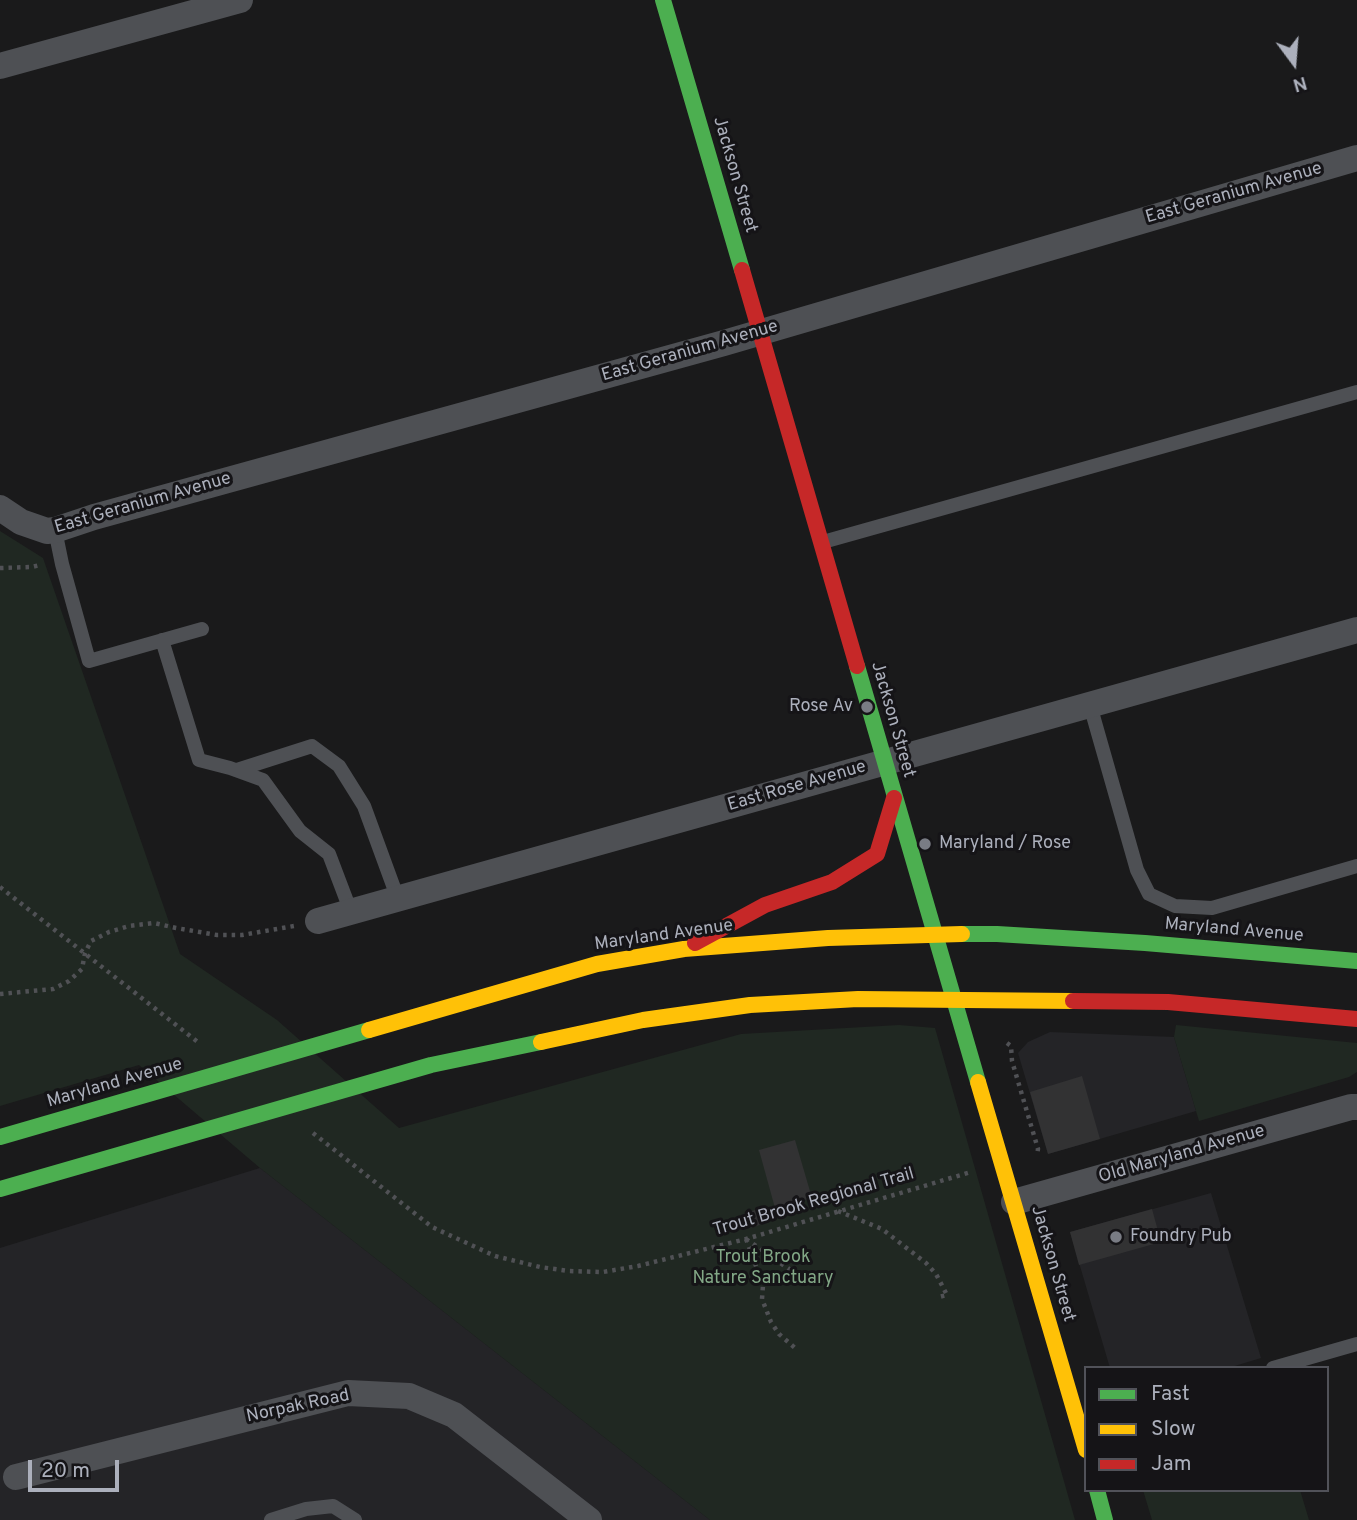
<!DOCTYPE html>
<html>
<head>
<meta charset="utf-8">
<style>
	body { margin:0 }
	#map { position:relative; width:1357px; height:1520px; overflow:hidden; background:#1a1a1b; font-family:Overpass,sans-serif }
	canvas { display:block }
	.legend { position:absolute; left:1084px; top:1366px; width:245px; height:126px; box-sizing:border-box; background:#151417; border:2px solid #515259; margin:0; padding:9px 12px; list-style:none; font-size:21px; color:#acb0bc }
	.legend li { display:flex; align-items:center; gap:14px; height:35px }
	.legend b { width:35px; border:2px solid #515259 }
	.north { position:absolute; left:1259px; top:28px; width:70px; height:70px; -webkit-text-stroke:5px #151417; paint-order:stroke; rotate:164deg; font-size:19px; font-weight:700; line-height:28px; text-align:center; color:#acb0bc }
	.north::after { content:''; display:block; margin:auto; width:24px; height:32px; background:#acb0bc; clip-path:polygon(50% 0,100% 100%,50% 72%,0 100%) }
	.scale { position:absolute; left:28px; top:1460px; width:91px; height:32px; box-sizing:border-box; border:4px solid #acb0bc; border-top:0; padding-left:9px; font-size:21px; line-height:24px; white-space:nowrap; color:#acb0bc; -webkit-text-stroke:5px #151417; paint-order:stroke }
</style>
</head>
<body>
<div id="map">
<canvas width="1357" height="1520"></canvas>
<ul class="legend">
<li><b style="height:9px;background:#4caf50"></b>Fast</li>
<li><b style="height:9px;background:#ffc107"></b>Slow</li>
<li><b style="height:9px;background:#c62828"></b>Jam</li>
</ul>
<div class="north">N</div>
<div class="scale">20 m</div>
</div>
<script>
const g = document.querySelector('canvas').getContext('2d');
g.lineJoin = 'round';
function fill(path, color) {
  g.fillStyle = color;
  g.fill(path, 'evenodd');
}
function shape(rows) {
  const path = new Path2D();
  for (const r of rows) {
    path.moveTo(r[0], r[1]);
    for (let i = 2; i < r.length; i += 2) path.lineTo(r[i], r[i + 1]);
  }
  return path;
}
function trace(path, color, width, dash) {
  g.strokeStyle = color;
  g.lineWidth = width;
  g.lineCap = dash ? 'butt' : 'round';
  g.setLineDash(dash || []);
  g.stroke(path);
}
function drawText(font, color, halo, rows, align = 'center') {
  g.font = font + ' Overpass,sans-serif';
  g.lineWidth = 6;
  g.setLineDash([]);
  g.textBaseline = 'middle';
  g.strokeStyle = halo;
  g.fillStyle = color;
  for (const [text, x, y, turn = 0] of rows) {
    g.save();
    g.translate(x, y);
    g.rotate((+turn || 0) * Math.PI / 180);
    g.textAlign = isNaN(turn) ? turn : align;
    if (halo) g.strokeText(text, 0, 0);
    g.fillText(text, 0, 0);
    g.restore();
  }
}
const built = shape([
	[1050,1032,1174,1037,1196,1111,1048,1154,1018,1053,1028,1042],
	[260,1168,710,1520,0,1520,0,1248],
	[1211,1193,1261,1358,1228,1368,1110,1368,1070,1232]
]);
const green = shape([
	[0,531,43,558,180,954,277,1020,399,1128,741,1034,899,1025,935,1028,1075,1520,710,1520,260,1168,139,1065,0,1106],
	[1176,1025,1357,1043,1357,1072,1349,1077,1199,1121,1174,1037],
	[1143,1490,1300,1490,1309,1520,1152,1520]
]);
const building = shape([
	[1082,1076,1100,1139,1048,1154,1030,1092],
	[795,1140,812,1198,775,1208,759,1150],
	[761,1208,765,1223,751,1228,746,1213],
	[1152,1209,1161,1242,1079,1265,1070,1232]
]);
const path = shape([
	[0,568,32,567,40,565],
	[0,887,199,1043],
	[0,994,53,989,69,981,82,969,85,953,91,941,109,932,129,926,154,923,176,928,217,935,242,935,294,926],
	[1007,1043,1011,1046,1012,1061,1038,1149,1037,1155],
	[313,1133,432,1227,495,1256,540,1267,569,1271,603,1272,638,1266,746,1239,971,1172],
	[838,1211,882,1229,926,1263,936,1274,947,1295,939,1297],
	[746,1239,763,1285,762,1299,771,1322,779,1334,795,1348],
	[746,1239,799,1276]
]);
const lane = shape([
	[55,530,62,564,89,661,202,629],
	[823,542,1357,392],
	[162,640,199,760,230,768,263,780,300,831,329,854,351,912],
	[1090,705,1137,870,1149,894,1175,906,1212,908,1357,866],
	[237,770,312,746,339,766,364,806,398,899],
	[1273,1368,1357,1344],
	[271,1520,306,1509,333,1506,355,1520]
]);
const street = shape([
	[0,66,240,0],
	[0,508,21,522,47,531,55,530,94,517,724,343,1357,158],
	[318,921,1357,630],
	[1014,1202,1351,1107,1357,1107],
	[16,1477,348,1393,409,1396,454,1415,589,1520]
]);
const fast = shape([
	[663,0,742,270],
	[857,666,978,1082],
	[962,934,997,934,1145,943,1357,961],
	[0,1137,369,1030],
	[0,1189,431,1065,541,1042],
	[1097,1490,1105,1520]
]);
const slow = shape([
	[369,1030,597,964,684,949,828,938,962,934],
	[541,1042,643,1020,750,1005,858,999,1073,1001],
	[978,1082,1086,1450]
]);
const jam = shape([
	[742,270,857,666],
	[695,943,765,905,832,882,877,854,894,798],
	[1073,1001,1168,1002,1357,1019]
]);
const markers = [
	[867,707,7,"#797c84"],
	[925,844,7,"#797c84"],
	[1116,1237,7,"#797c84"]
];
const streetNames = [
	["Jackson Street",734,175,74],
	["East Geranium Avenue",1234,194,-16],
	["East Geranium Avenue",690,352,-16],
	["East Geranium Avenue",143,504,-16],
	["Jackson Street",892,720,74],
	["East Rose Avenue",797,787,-16],
	["Maryland Avenue",1234,931,5],
	["Maryland Avenue",664,936,-8],
	["Maryland Avenue",115,1084,-16],
	["Old Maryland Avenue",1182,1155,-16],
	["Trout Brook Regional Trail",814,1203,-16],
	["Jackson Street",1052,1264,74],
	["Norpak Road",298,1407,-12]
];
const poiNames = [
	["Rose Av",853,707,"right"],
	["Maryland / Rose",939,844],
	["Foundry Pub",1130,1237]
];
const parkNames = [
	["Trout Brook",763,1258],
	["Nature Sanctuary",763,1279]
];
fill(built, '#242427');
fill(green, '#202822');
fill(building, '#323233');
trace(path, '#505155', 4.5, [3.5, 5]);
trace(lane, '#4e5054', 14);
trace(street, '#4e5054', 26);
trace(fast, '#4caf50', 16);
trace(slow, '#ffc107', 16);
trace(jam, '#c62828', 16);
for (const [x, y, r, color] of markers) {
  const dot = new Path2D();
  dot.arc(x, y, r, 0, 2 * Math.PI);
  g.fillStyle = color;
  g.fill(dot);
  trace(dot, '#151417', 2.5);
}
drawText('18px', '#acb0bc', '#151417', streetNames);
drawText('18px', '#acb0bc', '#151417', poiNames, 'left');
drawText('18px', '#82a786', '#151417', parkNames);
</script>
</body>
</html>
